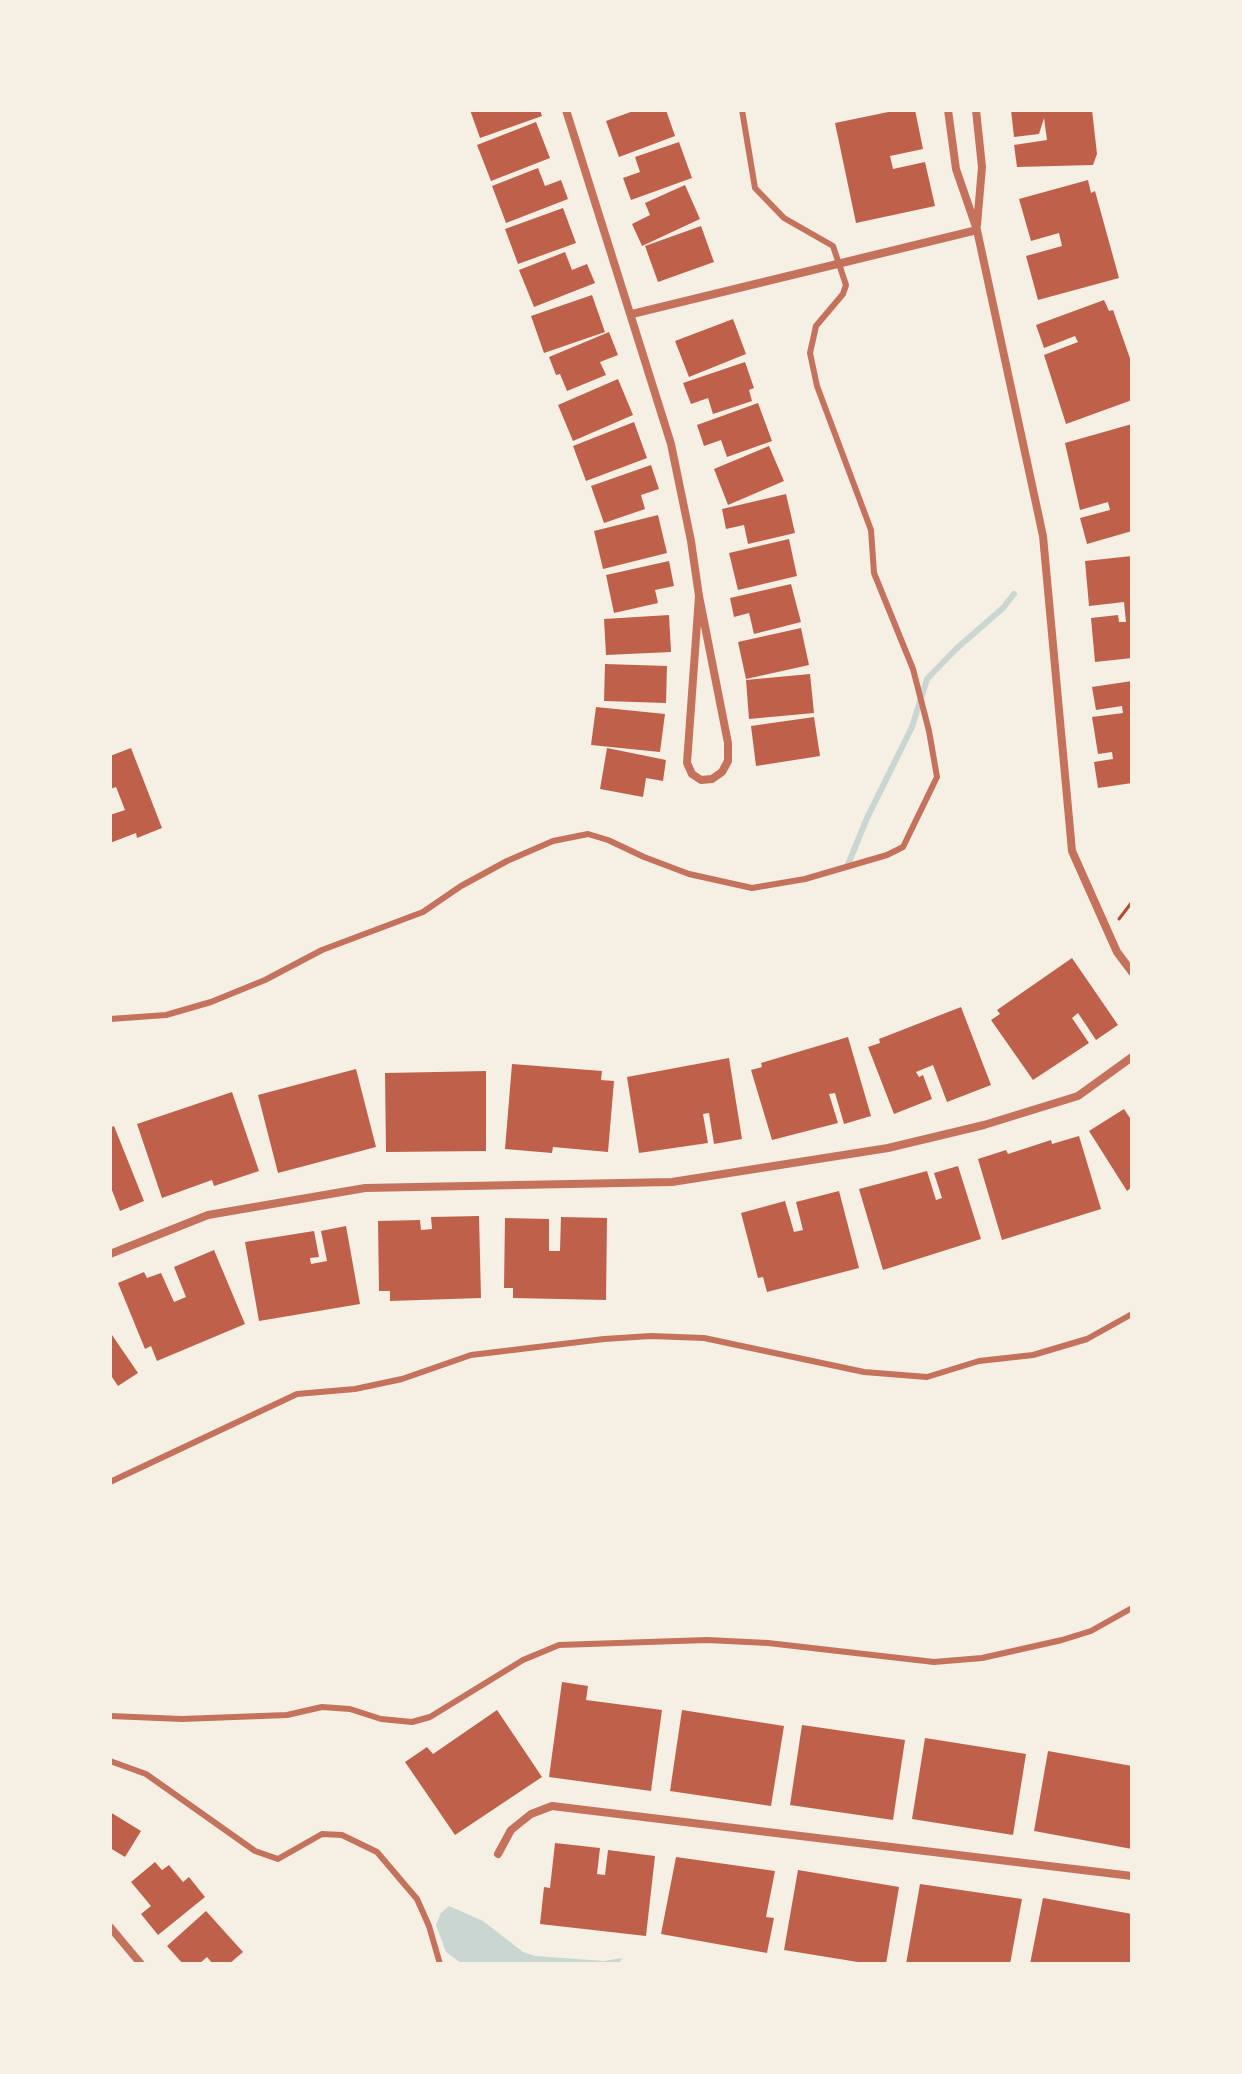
<!DOCTYPE html>
<html>
<head>
<meta charset="utf-8">
<style>
	body { margin:0 }
	#map { position:relative; width:1242px; height:2074px; overflow:hidden; background:#f6efe4; font-family:"Nunito Sans",sans-serif }
	canvas { display:block }
	.frame { position:absolute; inset:0; border:112px solid #f6efe4; pointer-events:none }
</style>
</head>
<body>
<div id="map">
<canvas width="1242" height="2074"></canvas>
<div class="frame"></div>
</div>
<script>
const g = document.querySelector('canvas').getContext('2d');
g.lineJoin = 'round';
function fill(path, color) {
  g.fillStyle = color;
  g.fill(path, 'evenodd');
}
function shape(rows) {
  const path = new Path2D();
  for (const r of rows) {
    path.moveTo(r[0], r[1]);
    for (let i = 2; i < r.length; i += 2) path.lineTo(r[i], r[i + 1]);
  }
  return path;
}
function trace(path, color, width, dash) {
  g.strokeStyle = color;
  g.lineWidth = width;
  g.lineCap = dash ? 'butt' : 'round';
  g.setLineDash(dash || []);
  g.stroke(path);
}
const water = shape([
	[449,1906,483,1921,523,1952,535,1956,604,1961,622,1958,619,1964,462,1964,446,1952,436,1925,441,1913]
]);
const stream = shape([
	[847,867,867,818,912,727,927,679,956,649,1003,608,1014,594]
]);
const building = shape([
	[470,110,540,110,542,116,480,138],
	[636,110,666,110,675,136,619,157,606,121],
	[898,110,915,110,923,149,890,156,893,169,925,162,935,206,856,223,835,123],
	[1011,110,1092,110,1097,154,1093,165,1017,167,1014,145,1047,140,1044,118,1039,134,1014,137],
	[536,122,550,158,491,181,477,145],
	[679,142,692,178,631,200,623,178,640,172,635,157],
	[538,168,545,186,561,180,568,199,506,223,492,186],
	[1088,180,1091,193,1095,191,1119,278,1038,300,1026,256,1062,246,1059,233,1031,241,1019,199],
	[685,185,700,219,642,246,632,224,650,215,645,203],
	[563,208,576,243,518,264,505,229],
	[701,226,714,262,658,282,645,246],
	[565,252,572,270,587,264,595,283,534,307,519,270],
	[592,295,605,332,544,353,531,316],
	[1104,300,1109,311,1113,310,1132,364,1132,400,1066,424,1044,355,1078,342,1075,336,1044,348,1036,325],
	[733,319,746,354,689,377,675,341],
	[609,332,618,355,600,362,606,375,567,391,560,374,556,375,549,357],
	[745,362,754,388,749,390,752,401,713,414,708,398,691,404,683,383],
	[618,379,633,415,573,441,558,405],
	[758,403,772,441,727,457,721,440,704,446,697,425],
	[634,422,647,458,586,481,573,446],
	[1132,424,1132,531,1087,544,1080,518,1110,510,1108,502,1080,510,1065,443],
	[769,446,784,481,728,505,714,469],
	[651,465,659,489,641,495,645,509,604,523,591,486],
	[786,494,795,533,748,544,744,525,726,529,722,509],
	[658,515,667,553,603,569,594,531],
	[789,539,797,576,738,590,729,553],
	[1132,556,1132,658,1095,662,1091,618,1118,615,1119,622,1126,622,1124,602,1089,606,1085,561],
	[669,561,674,586,655,590,658,603,614,613,606,575],
	[791,584,801,622,754,634,749,613,734,617,730,598],
	[669,615,671,652,606,655,604,619],
	[801,628,809,665,746,679,738,642],
	[605,664,667,666,666,703,604,701],
	[810,674,814,713,749,719,746,680],
	[1132,681,1132,783,1098,788,1094,762,1113,759,1112,752,1098,754,1092,717,1123,713,1122,706,1096,710,1092,687],
	[596,707,665,714,660,752,591,745],
	[814,717,820,756,756,766,751,726],
	[131,748,162,828,137,838,136,833,110,843,110,815,125,810,116,787,110,789,110,756],
	[607,748,666,760,663,781,646,778,643,797,600,789],
	[1072,958,1118,1025,1096,1040,1078,1013,1072,1018,1089,1043,1033,1080,991,1020,1000,1014,997,1010],
	[961,1007,991,1085,947,1102,933,1065,916,1072,919,1077,923,1075,932,1099,894,1114,868,1047,880,1043,879,1039],
	[848,1037,871,1116,844,1124,835,1093,829,1094,838,1123,772,1140,751,1070,762,1067,761,1063],
	[729,1058,742,1139,714,1144,709,1113,703,1114,708,1143,639,1153,627,1077],
	[512,1064,602,1071,601,1080,614,1081,608,1152,553,1147,552,1153,505,1149],
	[356,1069,376,1147,278,1173,258,1095],
	[486,1071,486,1151,386,1152,385,1073],
	[232,1092,259,1171,214,1186,212,1180,162,1198,137,1124],
	[1124,1109,1132,1121,1132,1187,1127,1191,1089,1131],
	[114,1126,144,1201,120,1211,110,1185,110,1128],
	[1079,1136,1101,1209,1002,1240,978,1159,1006,1150,1008,1154,1051,1140,1052,1144],
	[958,1166,981,1239,883,1270,859,1189,927,1171,936,1200,942,1198,934,1173],
	[839,1191,859,1268,767,1292,763,1277,758,1278,741,1213,785,1201,794,1232,803,1230,796,1202],
	[479,1216,481,1298,390,1301,390,1291,379,1291,378,1221,420,1220,421,1230,432,1229,431,1217],
	[561,1217,607,1218,606,1300,513,1298,513,1288,504,1288,505,1218,549,1219,549,1251,560,1251],
	[346,1226,360,1304,259,1321,245,1242,314,1231,319,1257,310,1258,311,1264,327,1261,321,1231],
	[214,1250,245,1324,157,1361,151,1346,145,1349,118,1283,144,1272,147,1278,161,1273,174,1302,186,1297,174,1267],
	[110,1332,138,1373,118,1386,110,1374],
	[562,1682,588,1686,586,1700,662,1710,651,1791,549,1777],
	[497,1710,542,1777,455,1835,405,1762,427,1747,433,1754],
	[682,1710,784,1726,771,1806,670,1791],
	[802,1725,905,1740,893,1820,790,1805],
	[925,1738,1026,1754,1013,1835,912,1819],
	[1048,1751,1132,1766,1132,1849,1034,1831],
	[110,1812,141,1831,125,1857,110,1848],
	[555,1843,600,1848,597,1874,605,1875,608,1850,655,1856,646,1936,540,1924,544,1887,550,1888],
	[676,1857,775,1871,766,1917,774,1918,767,1953,661,1934],
	[155,1862,162,1870,169,1865,183,1882,189,1877,205,1897,158,1935,141,1914,151,1906,131,1882],
	[798,1870,899,1887,886,1964,870,1964,784,1950],
	[920,1884,1022,1899,1010,1964,906,1964],
	[1043,1898,1132,1914,1132,1964,1030,1964],
	[206,1911,243,1952,229,1964,213,1964,207,1957,199,1964,183,1964,167,1946]
]);
const path = shape([
	[1119,919,1132,902]
]);
const service = shape([
	[110,1019,166,1015,211,1002,265,980,322,950,423,912,461,886,507,861,553,841,588,834,608,840,644,857,689,874,752,888,805,879,887,855,903,847,937,777,929,731,913,669,874,573,871,530,817,386,810,353,816,326,843,294,846,285,833,246,784,218,755,188,742,110],
	[110,1482,297,1394,355,1389,402,1379,471,1355,604,1339,651,1336,704,1338,864,1372,927,1377,979,1361,1033,1355,1087,1339,1132,1314],
	[110,1716,182,1719,287,1715,322,1707,350,1709,381,1719,412,1722,430,1717,523,1660,559,1645,707,1640,768,1643,934,1662,982,1658,1062,1640,1091,1631,1132,1608],
	[110,1761,146,1774,255,1851,278,1859,322,1834,342,1835,377,1852,417,1899,429,1926,440,1964]
]);
const minor = shape([
	[566,110,671,444,691,541,699,596,728,743,728,761,722,772,712,779,701,780,692,774,687,763,699,596],
	[948,110,956,169,977,230,1043,536,1072,851,1117,952,1132,972],
	[976,110,982,167,977,225],
	[632,314,977,230],
	[110,1254,208,1215,365,1188,672,1182,888,1148,984,1125,1078,1096,1132,1057],
	[498,1854,511,1830,531,1814,552,1806,1132,1876],
	[110,1927,141,1964]
]);
fill(water, '#c9d6d2');
trace(stream, '#c9d6d2', 6);
fill(building, '#bf614a');
trace(path, '#b5482f', 3);
trace(service, '#c5725c', 6);
trace(minor, '#c5725c', 8);
</script>
</body>
</html>
